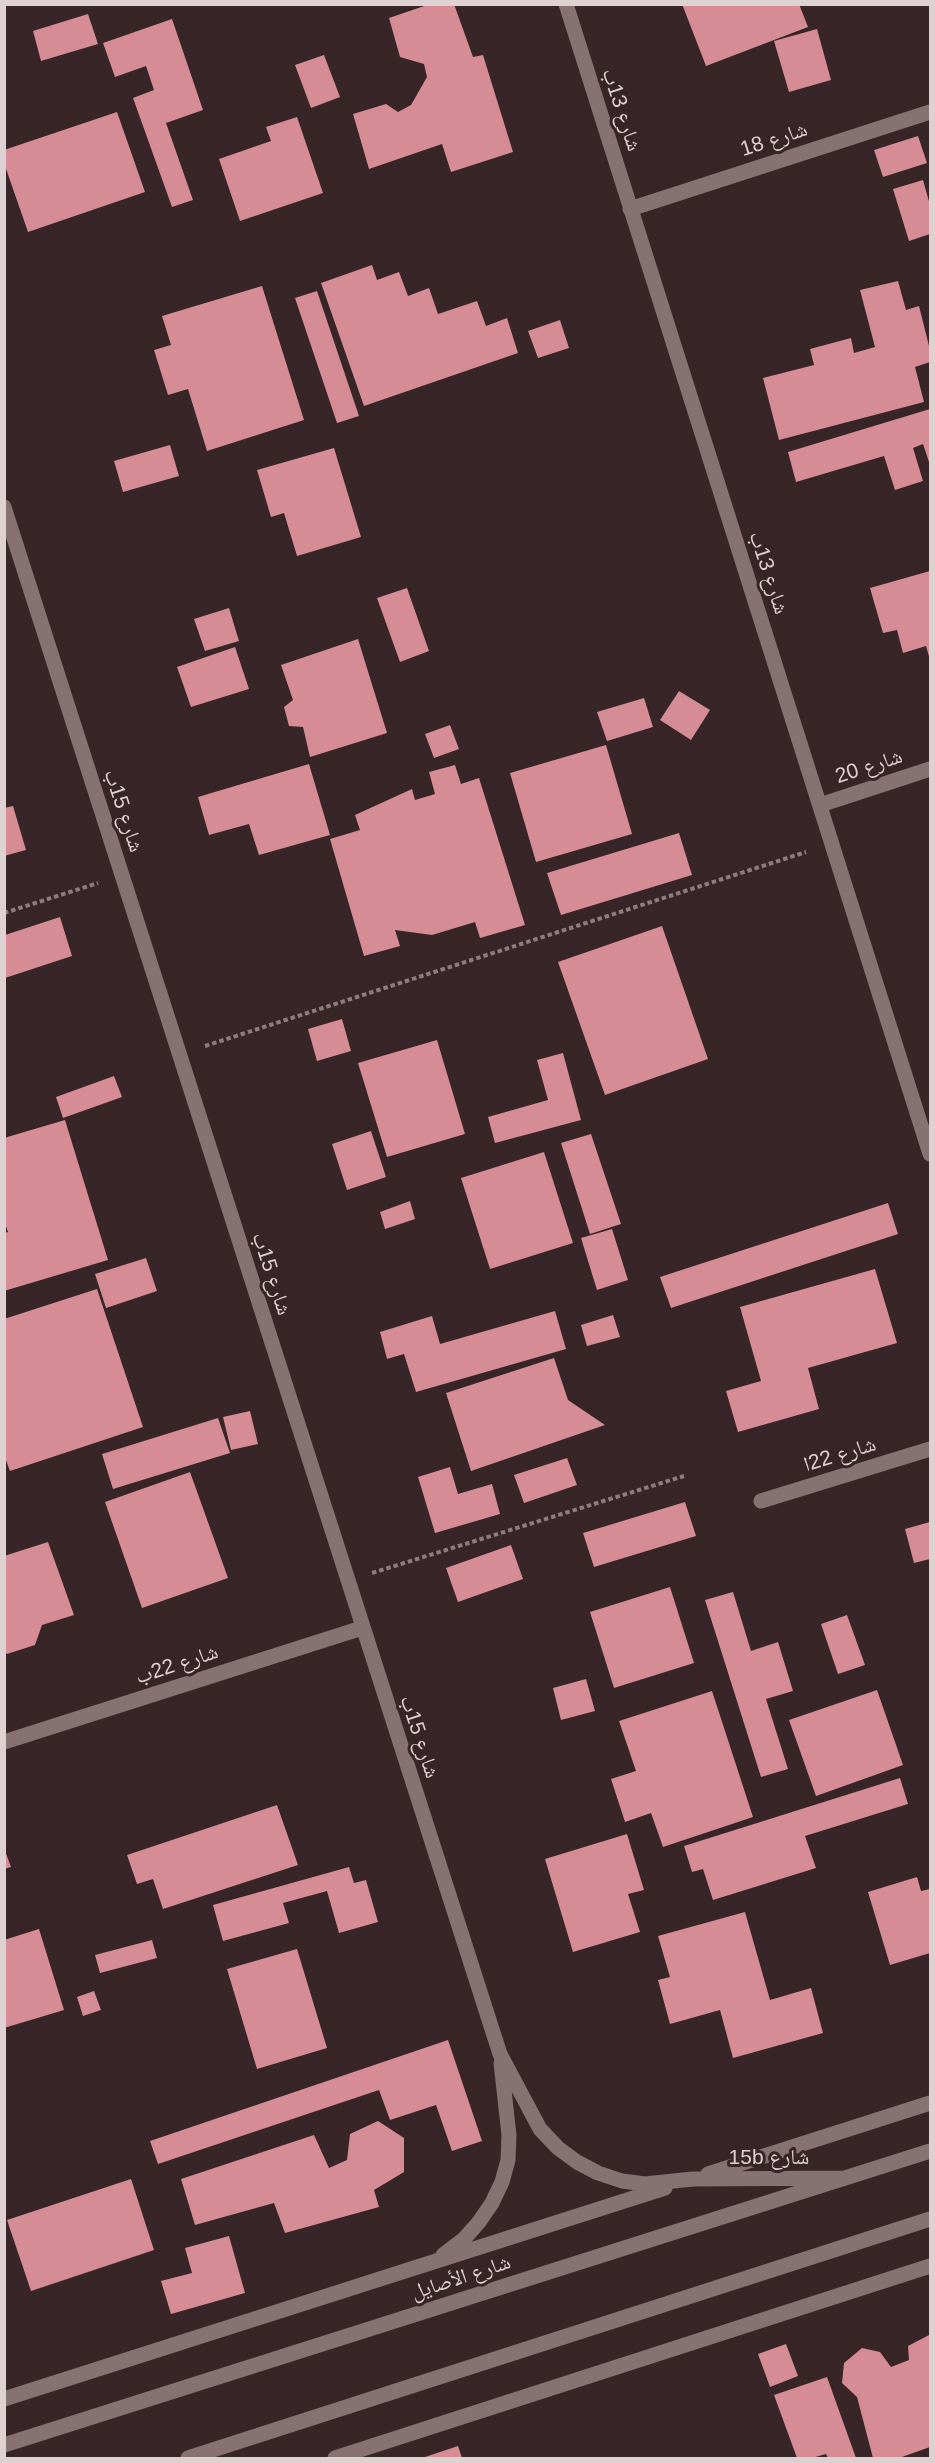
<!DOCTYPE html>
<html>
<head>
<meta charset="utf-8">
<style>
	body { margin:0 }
	#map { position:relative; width:935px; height:2463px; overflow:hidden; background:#372527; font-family:Helvetica,sans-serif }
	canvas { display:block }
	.frame { position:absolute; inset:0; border:6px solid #ded1d2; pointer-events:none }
</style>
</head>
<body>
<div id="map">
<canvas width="935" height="2463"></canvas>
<div class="frame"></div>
</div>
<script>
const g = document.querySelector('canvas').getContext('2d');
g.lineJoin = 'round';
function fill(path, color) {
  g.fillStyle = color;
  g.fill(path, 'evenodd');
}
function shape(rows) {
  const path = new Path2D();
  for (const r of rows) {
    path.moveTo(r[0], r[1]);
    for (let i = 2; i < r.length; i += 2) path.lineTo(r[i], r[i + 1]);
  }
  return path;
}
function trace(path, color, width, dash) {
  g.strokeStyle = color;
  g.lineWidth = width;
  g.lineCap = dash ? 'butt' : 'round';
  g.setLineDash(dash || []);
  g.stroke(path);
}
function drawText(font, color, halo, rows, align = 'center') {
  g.font = font + ' Helvetica,"Noto Naskh Arabic",sans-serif';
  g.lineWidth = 6;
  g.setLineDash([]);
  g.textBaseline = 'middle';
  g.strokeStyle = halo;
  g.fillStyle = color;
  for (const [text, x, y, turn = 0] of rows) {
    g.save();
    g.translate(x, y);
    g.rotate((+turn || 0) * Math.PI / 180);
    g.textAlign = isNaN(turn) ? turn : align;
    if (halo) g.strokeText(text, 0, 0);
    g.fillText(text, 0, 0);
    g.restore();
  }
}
const building = shape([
	[430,4,454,4,473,57,483,55,513,152,451,172,442,144,369,169,353,114,386,104,398,112,411,105,427,77,424,64,400,57,389,18],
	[682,4,799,4,808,27,706,66],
	[88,14,98,44,41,61,33,31],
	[172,19,203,110,166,123,193,200,172,207,133,98,154,90,146,66,115,77,103,43],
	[817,29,831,80,789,92,774,41],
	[324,55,340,97,311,108,295,65],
	[117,112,145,192,28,232,4,163,4,150],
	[297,117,323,193,240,221,219,159,271,141,266,127],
	[918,136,927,163,883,177,874,150],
	[923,180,930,205,930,234,909,241,893,189],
	[372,265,377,280,399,272,408,296,429,288,438,314,477,301,486,326,507,318,518,353,364,406,321,283],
	[898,281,906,310,919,306,930,350,930,362,915,367,924,402,779,440,763,378,814,365,810,349,851,338,854,353,875,347,860,290],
	[262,286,304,420,207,451,188,389,168,395,154,350,171,345,162,316],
	[317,291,359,416,337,423,295,298],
	[560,320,569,348,538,358,528,331],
	[930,409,930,465,923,444,913,448,923,481,895,490,884,456,796,482,788,452],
	[170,445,179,476,123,492,114,461],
	[334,448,361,537,297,556,284,513,271,517,257,470],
	[930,571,930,660,926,646,903,653,897,630,883,633,870,588],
	[407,588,429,651,400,662,377,598],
	[229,608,239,641,205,651,194,619],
	[358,639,387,733,310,757,303,727,289,726,284,707,293,700,281,665],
	[235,647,249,689,191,707,177,667],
	[679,691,710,710,691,740,660,720],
	[644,698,653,727,607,741,597,712],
	[450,725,459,749,434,758,425,734],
	[606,745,632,834,536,862,510,773],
	[309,764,330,835,259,855,249,824,209,835,198,797],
	[455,765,461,784,479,778,525,925,480,938,475,922,432,935,395,930,400,946,364,956,330,839,360,830,355,815,412,789,415,800,435,794,429,772],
	[13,806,26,850,4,856,4,808],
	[679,833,692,875,561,915,547,873],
	[60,917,72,956,5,978,5,935],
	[662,926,708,1059,605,1095,558,962],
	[342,1019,351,1051,317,1061,308,1029],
	[437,1040,465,1134,387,1157,358,1063],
	[563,1053,581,1120,495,1143,488,1117,548,1100,537,1060],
	[114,1076,122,1097,63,1118,56,1097],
	[65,1120,108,1260,4,1291,4,1233,8,1232,4,1221,4,1138],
	[371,1131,386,1177,347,1190,332,1144],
	[591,1134,621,1224,590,1234,561,1143],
	[544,1152,573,1243,490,1269,461,1178],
	[410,1201,415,1219,385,1229,380,1212],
	[888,1203,898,1234,671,1308,660,1277],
	[612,1229,628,1280,597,1290,581,1238],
	[146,1258,157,1291,106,1308,95,1274],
	[875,1269,897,1343,808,1368,819,1409,738,1432,726,1391,761,1381,740,1307],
	[97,1289,143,1427,10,1471,4,1455,4,1319],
	[555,1311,566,1349,416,1392,404,1354,387,1359,380,1332,432,1316,440,1344],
	[613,1315,620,1337,587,1346,581,1325],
	[554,1358,568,1400,605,1425,471,1471,446,1393],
	[250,1411,258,1444,231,1450,223,1417],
	[218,1418,230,1453,113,1489,102,1454],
	[567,1458,577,1485,524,1503,514,1475],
	[450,1467,458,1494,492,1484,500,1514,435,1533,418,1477],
	[190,1472,228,1578,142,1608,105,1502],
	[685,1502,696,1536,594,1567,583,1533],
	[930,1522,930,1559,914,1563,905,1529],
	[48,1542,74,1615,42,1625,35,1645,7,1654,4,1652,4,1556],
	[511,1545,523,1579,458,1602,446,1568],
	[670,1587,694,1663,614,1688,590,1612],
	[733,1592,751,1651,778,1642,793,1691,766,1699,788,1769,761,1777,705,1600],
	[847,1615,865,1665,838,1674,821,1624],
	[586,1679,595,1711,561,1720,553,1688],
	[877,1690,903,1765,816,1796,789,1720],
	[712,1691,753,1817,663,1847,651,1813,625,1822,611,1779,636,1771,619,1721],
	[900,1778,908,1804,805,1836,816,1868,713,1900,703,1869,692,1872,684,1846],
	[277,1805,298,1865,163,1909,153,1879,137,1884,127,1855],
	[627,1834,644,1890,628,1894,640,1932,573,1952,545,1859],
	[4,1848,11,1867,4,1869],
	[349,1867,354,1883,366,1880,378,1922,339,1933,327,1891,283,1903,289,1923,223,1941,213,1905],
	[917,1877,921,1891,930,1889,930,1953,890,1965,868,1892],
	[745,1912,770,2000,811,1988,823,2033,733,2058,720,2010,670,2024,658,1980,670,1977,658,1936],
	[39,1929,64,2010,4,2028,4,1940],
	[152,1940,157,1958,100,1973,95,1955],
	[297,1949,327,2048,257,2069,227,1969],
	[94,1991,101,2010,83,2016,77,1997],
	[448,2040,482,2141,452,2151,436,2105,390,2120,379,2090,158,2164,150,2141],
	[378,2121,404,2138,404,2172,374,2190,379,2207,285,2233,274,2203,195,2225,181,2179,314,2135,329,2168,347,2160,350,2134],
	[131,2179,154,2250,31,2291,7,2220],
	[229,2236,245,2293,171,2314,161,2281,192,2273,185,2248],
	[929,2335,930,2447,899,2458,873,2458,857,2397,842,2383,844,2363,862,2348,880,2352,891,2367,909,2360,908,2346],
	[786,2344,798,2376,770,2387,758,2354],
	[827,2377,856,2458,828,2458,826,2454,812,2458,797,2458,774,2395],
	[458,2446,462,2458,422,2458]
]);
const path = shape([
	[4,913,98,883],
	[205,1046,806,852],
	[372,1573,684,1476]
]);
const minor = shape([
	[566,4,930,1154],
	[630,209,930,112],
	[4,507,500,2054,540,2129,558,2148,577,2162,598,2173,622,2181,645,2184,693,2179,845,2178],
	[820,805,930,769],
	[761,1501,930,1449],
	[4,1742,362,1628],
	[708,2174,930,2103],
	[443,2255,464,2239,479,2222,492,2203,502,2182,508,2160,509,2135,501,2063],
	[4,2399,665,2188],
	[4,2445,930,2151],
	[188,2458,930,2219],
	[335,2458,930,2266]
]);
const streetNames = [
	["شارع 13ب",621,110,72],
	["شارع 18",774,140,-18],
	["شارع 13ب",768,573,72],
	["شارع 20",869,767,-18],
	["شارع 15ب",123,811,72],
	["شارع 15ب",271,1274,72],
	["شارع 22ا",840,1455,-17],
	["شارع 22ب",177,1665,-18],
	["شارع 15ب",419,1737,72],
	["15b شارع",769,2158],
	["شارع الأصايل",461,2278,-18]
];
fill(building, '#d58c95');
trace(path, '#8d7d7f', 4, [4.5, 3]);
trace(minor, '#867173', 15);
drawText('21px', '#ded1d2', '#372527', streetNames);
</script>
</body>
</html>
